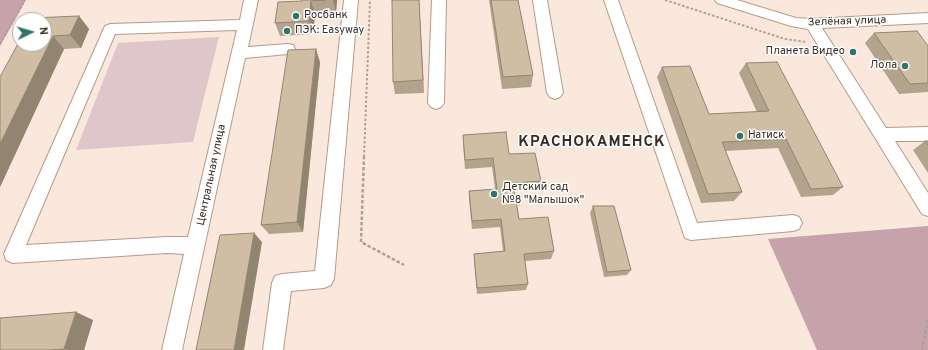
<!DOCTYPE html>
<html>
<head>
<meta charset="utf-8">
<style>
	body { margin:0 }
	#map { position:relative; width:928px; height:350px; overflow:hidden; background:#fbe8dc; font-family:Overpass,sans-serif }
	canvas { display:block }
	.north { position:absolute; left:12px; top:12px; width:40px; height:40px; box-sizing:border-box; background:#fff; border:1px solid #afaba7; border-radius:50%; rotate:85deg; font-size:11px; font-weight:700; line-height:16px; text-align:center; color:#382c24 }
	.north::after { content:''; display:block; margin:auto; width:14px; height:18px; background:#2f756a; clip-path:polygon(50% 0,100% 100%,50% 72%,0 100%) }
</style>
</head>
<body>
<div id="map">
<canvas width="928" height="350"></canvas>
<div class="north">N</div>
</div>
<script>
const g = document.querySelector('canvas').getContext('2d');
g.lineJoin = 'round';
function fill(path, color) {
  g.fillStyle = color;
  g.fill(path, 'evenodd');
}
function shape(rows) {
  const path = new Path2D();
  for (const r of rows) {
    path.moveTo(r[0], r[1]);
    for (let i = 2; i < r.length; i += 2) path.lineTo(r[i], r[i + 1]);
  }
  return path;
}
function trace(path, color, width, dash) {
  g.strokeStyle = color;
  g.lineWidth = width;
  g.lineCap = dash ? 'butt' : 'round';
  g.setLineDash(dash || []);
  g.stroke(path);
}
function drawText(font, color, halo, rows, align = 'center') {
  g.font = font + ' Overpass,sans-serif';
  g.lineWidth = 3;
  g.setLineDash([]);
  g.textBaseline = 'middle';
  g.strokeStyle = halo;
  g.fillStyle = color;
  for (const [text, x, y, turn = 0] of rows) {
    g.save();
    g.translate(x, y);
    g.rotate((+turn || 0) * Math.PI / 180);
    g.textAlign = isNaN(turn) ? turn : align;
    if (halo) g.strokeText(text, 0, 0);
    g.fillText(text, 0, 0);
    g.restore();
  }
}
const green = shape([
	[219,37,193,142,76,150,118,43]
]);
const forest = shape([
	[0,0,26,0,0,46],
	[928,226,928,350,817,350,768,239]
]);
const pathFar1 = shape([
	[665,0,785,39,806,42],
	[0,44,25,0],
	[364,157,370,0]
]);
const path = shape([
	[364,156,361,242,404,265],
	[922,350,928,319]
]);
const minor = shape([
	[244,0,258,0,248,47,288,44,293,45,295,49,293,53,288,54,245,58,182,350,162,350,184,254,167,253,13,263,6,260,4,254,105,26,110,24,240,20,244,0],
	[237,30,188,237,167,237,26,245,115,34,237,30],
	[344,0,358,0,334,279,331,285,324,288,291,291,283,350,263,350,272,283,275,276,282,274,315,271,344,0],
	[432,0,446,0,444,103,441,107,436,109,431,107,428,103,432,0],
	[533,0,547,0,563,93,560,97,555,99,550,97,547,93,533,0],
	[604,0,618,0,697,223,793,215,799,217,802,223,799,229,793,231,691,240,685,238,604,0],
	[715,0,737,0,796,18,812,19,928,13,928,23,822,28,886,128,928,127,928,141,895,141,928,193,928,216,922,214,808,29,791,26,717,3,715,0]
]);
const wall = shape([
	[302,0,337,0,336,13,315,14,313,34,280,36,275,23,302,1],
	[419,0,424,93,395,94,393,82],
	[489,0,518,0,533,75,531,87,502,89],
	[79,16,89,29,81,48,64,49,0,187,0,77],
	[874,33,928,46,928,92,899,94,865,43],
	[320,62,303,232,269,234,261,225],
	[746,63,843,187,833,195,801,197,778,148,725,151,742,192,734,201,701,203,657,77,662,67,709,114,757,112,739,73],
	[463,135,509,154,541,181,539,189,514,191,519,219,554,251,551,259,525,261,528,284,526,290,477,294,474,261,474,254,503,251,500,227,472,229,469,199,469,191,495,189,492,167,465,169,463,144],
	[925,141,928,141,928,173,913,150],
	[593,206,631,270,627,275,604,277,590,213],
	[93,320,84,350,0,350]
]);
const shadedWall = shape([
	[333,0,337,0,336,13],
	[419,0,424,93,423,80],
	[311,1,315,14,313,34,309,21],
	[79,16,89,29,81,48,70,35],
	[53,36,64,49,0,187,0,144],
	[316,49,320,62,303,232,297,222],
	[254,233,262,242,244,350,234,350],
	[76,312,93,320,84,350,68,350,64,349]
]);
const building = shape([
	[302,0,326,0,311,1,309,21,275,23,278,2,302,1,302,0],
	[392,0,419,0,423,80,393,82,392,0],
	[491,0,518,0,533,75,503,77,491,0],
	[79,16,70,35,53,36,0,144,0,77,20,40,20,44,44,44,44,20,31,20,32,18,79,16],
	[917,31,928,46,928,83,910,84,874,33,917,31],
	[316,49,297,222,261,225,288,50,316,49],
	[777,62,843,187,811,189,786,139,722,142,742,192,708,194,662,67,690,66,709,114,769,111,746,63,777,62],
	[506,132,509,154,535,153,541,181,513,183,519,219,548,217,554,251,524,254,528,284,477,288,474,254,505,251,501,219,472,221,469,191,497,189,493,158,465,160,463,135,506,132],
	[925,141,928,141,928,145,925,141],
	[593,206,614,206,631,270,607,272,593,206],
	[254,233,234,350,196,350,220,235,254,233],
	[76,312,64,349,51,350,0,350,0,318,76,312]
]);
const markers = [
	[296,16,4,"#2f756a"],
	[287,31,4,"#2f756a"],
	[853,52,4,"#2f756a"],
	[905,66,4,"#2f756a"],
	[740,136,4,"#2f756a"],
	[494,194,4,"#2f756a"]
];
const poiNames = [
	["Росбанк",304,16],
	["ПЭК: Easyway",295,31],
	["Планета Видео",845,52,"right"],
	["Лола",897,66,"right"],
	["Натиск",748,136],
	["Детский сад",502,188],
	["№8 \"Малышок\"",502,201]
];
const streetNames = [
	["Зелёная улица",847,22,-2],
	["Центральная улица",212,175,-78]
];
const districtNames = [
	["КРАСНОКАМЕНСК",592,143]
];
fill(green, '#dec6ca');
fill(forest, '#c6a3aa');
trace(minor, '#b79a87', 2);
trace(pathFar1, '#af9f95', 2, [2.5, 2]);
trace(path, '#af9f95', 2.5, [3.5, 2]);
fill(minor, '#fff');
fill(wall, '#b2a38c');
fill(shadedWall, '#918572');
fill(building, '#cfbea3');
trace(building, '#918572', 1);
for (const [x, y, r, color] of markers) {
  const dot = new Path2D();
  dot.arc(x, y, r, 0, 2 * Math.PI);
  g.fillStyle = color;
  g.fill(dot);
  trace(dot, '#fff', 1.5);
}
drawText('11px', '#382c24', '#fff', poiNames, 'left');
drawText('11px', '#382c24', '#fff', streetNames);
g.letterSpacing = '1px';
drawText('bold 15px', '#382c24', '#fff', districtNames);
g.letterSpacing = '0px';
</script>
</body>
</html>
